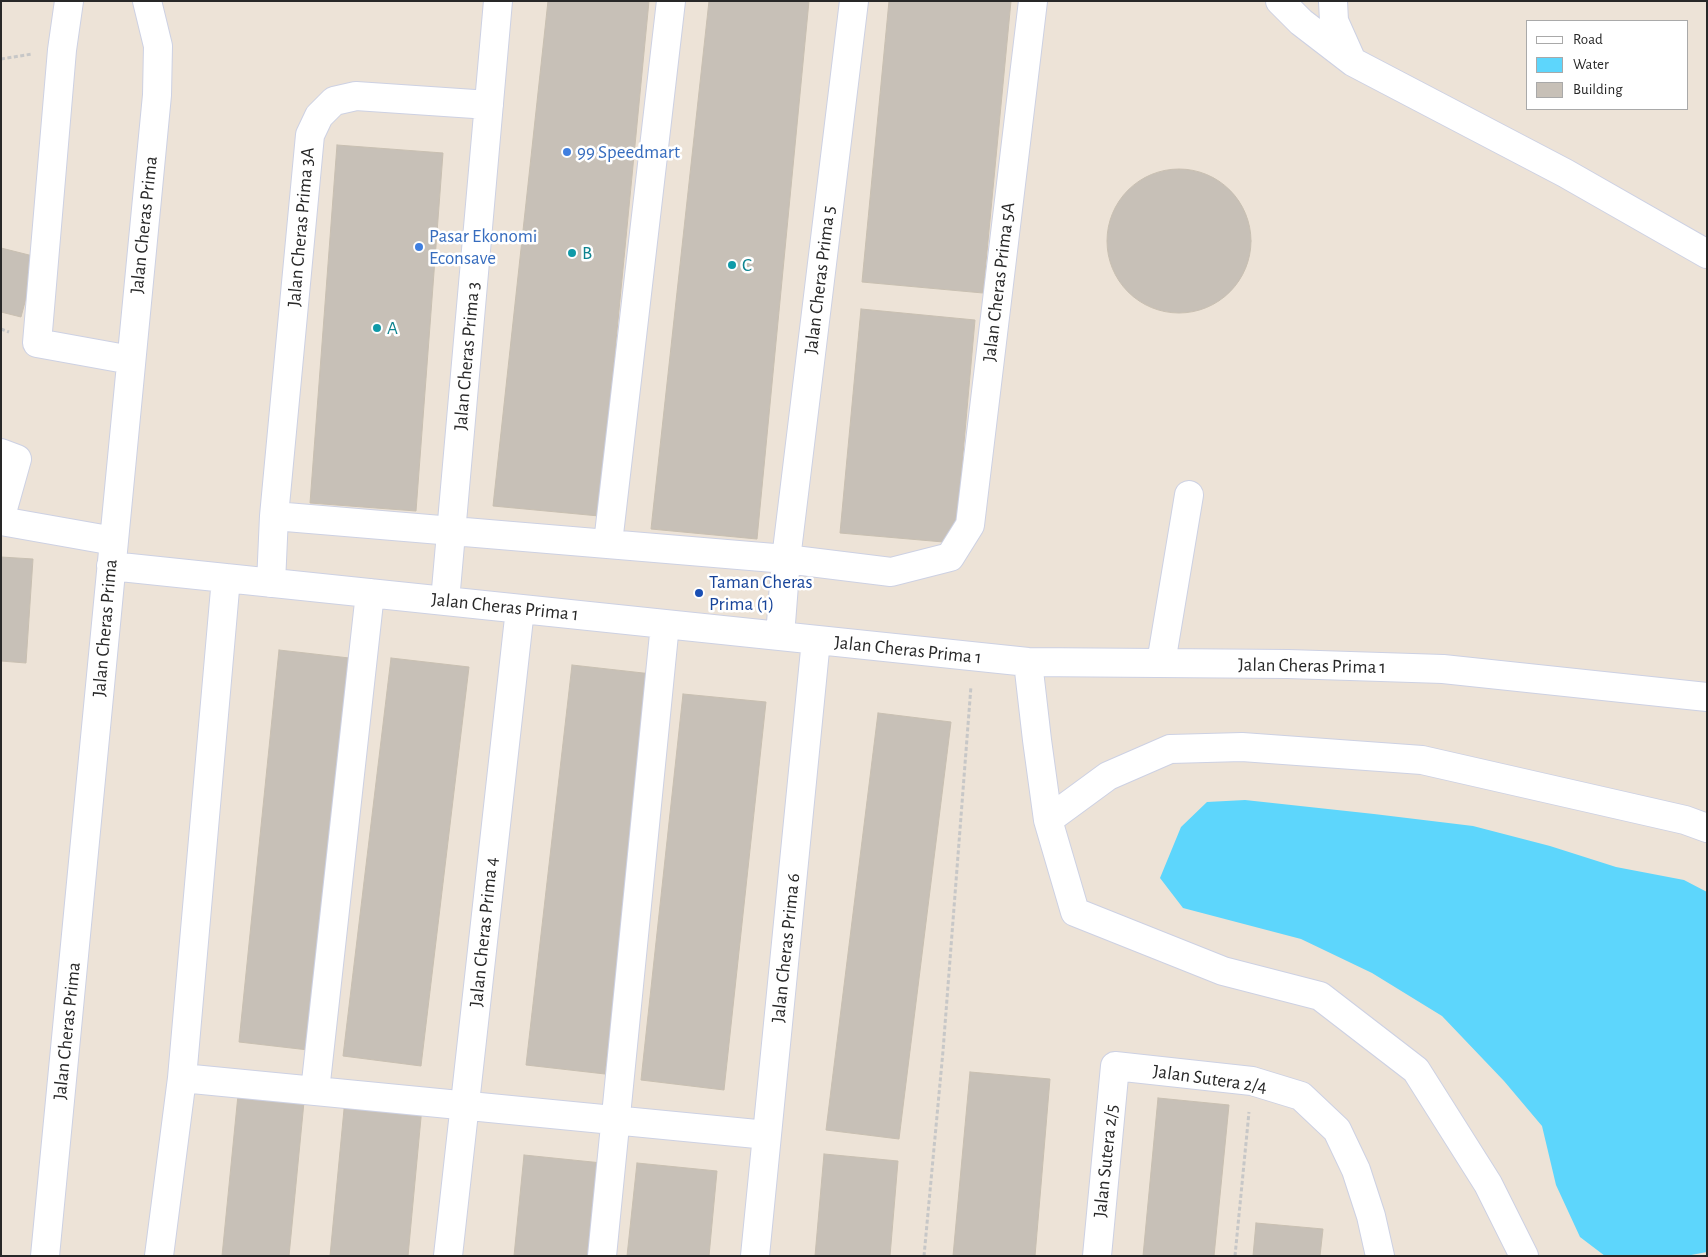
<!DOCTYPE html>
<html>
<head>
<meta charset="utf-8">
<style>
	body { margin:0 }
	#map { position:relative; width:1708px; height:1257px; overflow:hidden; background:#ede3d7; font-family:"Alegreya Sans",sans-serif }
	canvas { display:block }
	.frame { position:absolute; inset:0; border:2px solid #282828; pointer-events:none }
	.legend { position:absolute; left:1526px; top:20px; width:162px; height:90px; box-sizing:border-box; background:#fff; border:1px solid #a9a9a9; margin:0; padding:6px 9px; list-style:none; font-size:15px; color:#282828 }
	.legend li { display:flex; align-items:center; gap:10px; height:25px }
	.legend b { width:25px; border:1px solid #a9a9a9 }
</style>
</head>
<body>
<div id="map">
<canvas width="1708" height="1257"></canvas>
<div class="frame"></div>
<ul class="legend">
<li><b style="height:6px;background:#fff"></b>Road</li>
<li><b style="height:14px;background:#5dd6fc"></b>Water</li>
<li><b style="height:14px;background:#c7c0b7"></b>Building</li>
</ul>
</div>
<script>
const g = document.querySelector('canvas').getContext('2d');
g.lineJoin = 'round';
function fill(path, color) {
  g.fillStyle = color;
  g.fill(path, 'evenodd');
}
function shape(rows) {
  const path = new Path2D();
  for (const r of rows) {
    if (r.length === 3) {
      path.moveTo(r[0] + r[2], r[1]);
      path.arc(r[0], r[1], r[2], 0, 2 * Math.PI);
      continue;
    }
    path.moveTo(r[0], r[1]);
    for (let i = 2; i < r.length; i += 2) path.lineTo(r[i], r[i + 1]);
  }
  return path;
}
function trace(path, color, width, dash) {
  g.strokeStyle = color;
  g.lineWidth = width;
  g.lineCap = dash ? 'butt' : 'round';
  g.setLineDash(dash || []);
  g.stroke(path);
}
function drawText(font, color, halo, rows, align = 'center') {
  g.font = font + ' "Alegreya Sans",sans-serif';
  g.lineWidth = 5;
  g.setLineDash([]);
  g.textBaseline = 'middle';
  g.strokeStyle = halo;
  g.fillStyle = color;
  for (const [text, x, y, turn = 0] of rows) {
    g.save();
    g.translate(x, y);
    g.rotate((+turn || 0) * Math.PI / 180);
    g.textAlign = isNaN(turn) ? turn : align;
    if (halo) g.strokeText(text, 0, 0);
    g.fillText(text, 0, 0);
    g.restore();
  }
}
const water = shape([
	[1245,800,1374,814,1473,826,1550,846,1616,867,1684,880,1707,892,1707,1252,1686,1256,1605,1256,1580,1237,1556,1185,1542,1126,1504,1081,1442,1016,1372,973,1301,939,1183,908,1160,878,1181,827,1207,802]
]);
const building = shape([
	[548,1,649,1,599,516,493,506,548,1],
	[709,1,809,1,757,539,651,529,709,1],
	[889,1,1011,1,983,293,862,282,889,1],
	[337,145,443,153,416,511,310,503,337,145],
	[1179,241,72],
	[1,248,37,257,21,317,1,312,1,248],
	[861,309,975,320,955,543,840,533,861,309],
	[1,557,33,559,26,663,1,661,1,557],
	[279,650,358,659,317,1051,239,1042,279,650],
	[391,658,469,667,421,1066,343,1056,391,658],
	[572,665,652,674,605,1074,526,1065,572,665],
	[683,694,766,702,724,1090,641,1080,683,694],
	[878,713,951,722,899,1139,826,1130,878,713],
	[970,1072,1050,1079,1035,1256,953,1256,970,1072],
	[238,1095,304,1102,289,1256,222,1256,238,1095],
	[1158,1098,1229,1105,1214,1256,1143,1256,1158,1098],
	[345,1099,422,1107,408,1256,330,1256,345,1099],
	[824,1154,898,1161,890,1256,815,1256,824,1154],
	[524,1155,602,1163,592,1256,514,1256,524,1155],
	[637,1163,717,1171,709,1256,627,1256,637,1163],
	[1256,1223,1323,1229,1320,1256,1253,1256,1256,1223]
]);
const path = shape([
	[1,59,32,54],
	[1,329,9,332],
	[924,1256,943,1051,971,686],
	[1235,1256,1249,1112]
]);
const minor = shape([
	[69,1,62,50,37,343,131,360],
	[1280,1,1301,22,1353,62,1565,173,1707,254],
	[1333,1,1334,21,1351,59],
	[1,453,17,459,1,516],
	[274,516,786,559,891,572,950,557,970,525,1033,1],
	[1,521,114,541],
	[608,543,671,1],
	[111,566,1028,662,1288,664,1443,669,1707,697],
	[271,583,274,516,310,135,319,116,334,101,356,96,489,105],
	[445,601,498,1],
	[780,636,786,559,854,1],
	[1028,662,1037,740,1048,820,1075,912,1223,971,1320,996,1416,1070,1488,1184,1524,1256],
	[1161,663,1189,495],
	[1048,820,1108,776,1170,749,1242,747,1422,760,1685,820,1707,828],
	[182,1078,767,1135],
	[315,1091,370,593],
	[45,1256,157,95,158,46,147,1],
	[159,1256,182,1078,226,578],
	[448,1256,520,609],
	[602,1256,665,624],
	[755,1256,816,640],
	[1097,1256,1115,1066,1252,1081,1301,1096,1337,1130,1356,1170,1371,1216,1380,1256]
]);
const markers = [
	[567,152,5,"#3f7fe0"],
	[419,247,5,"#3f7fe0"],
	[572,253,5,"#0f9aa8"],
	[732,265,5,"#0f9aa8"],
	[377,328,5,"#0f9aa8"],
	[699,593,5,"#1a4fb4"]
];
const shopNames = [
	["99 Speedmart",577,152],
	["Pasar Ekonomi",429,236],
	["Econsave",429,258]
];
const streetNames = [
	["Jalan Cheras Prima",144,225,-84],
	["Jalan Cheras Prima 3A",301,227,-85],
	["Jalan Cheras Prima 5",820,280,-83],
	["Jalan Cheras Prima 5A",999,282,-83],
	["Jalan Cheras Prima 3",467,356,-85],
	["Jalan Cheras Prima 1",505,607,6],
	["Jalan Cheras Prima",105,628,-85],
	["Jalan Cheras Prima 1",908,650,6],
	["Jalan Cheras Prima 1",1312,666,1],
	["Jalan Cheras Prima 4",484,932,-84],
	["Jalan Cheras Prima 6",786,948,-84],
	["Jalan Cheras Prima",67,1031,-84],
	["Jalan Sutera 2/4",1210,1079,8],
	["Jalan Sutera 2/5",1106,1161,-84]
];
const cultureNames = [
	["B",582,253],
	["C",742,265],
	["A",387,328]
];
const transitNames = [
	["Taman Cheras",709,582],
	["Prima (1)",709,604]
];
fill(water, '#5dd6fc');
fill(building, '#c7c0b7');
trace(building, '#c8bfb1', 1);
trace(minor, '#cdd1e3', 30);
trace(path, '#c7c7c7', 3, [4, 2.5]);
trace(minor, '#fff', 28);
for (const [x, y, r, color] of markers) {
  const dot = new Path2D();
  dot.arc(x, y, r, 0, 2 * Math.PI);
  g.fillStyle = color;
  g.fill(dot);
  trace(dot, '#fff', 2);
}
drawText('19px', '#366cbe', '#fff', shopNames, 'left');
drawText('19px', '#282828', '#fff', streetNames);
drawText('19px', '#0d838f', '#fff', cultureNames, 'left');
drawText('19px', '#164399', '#fff', transitNames, 'left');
</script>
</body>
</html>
